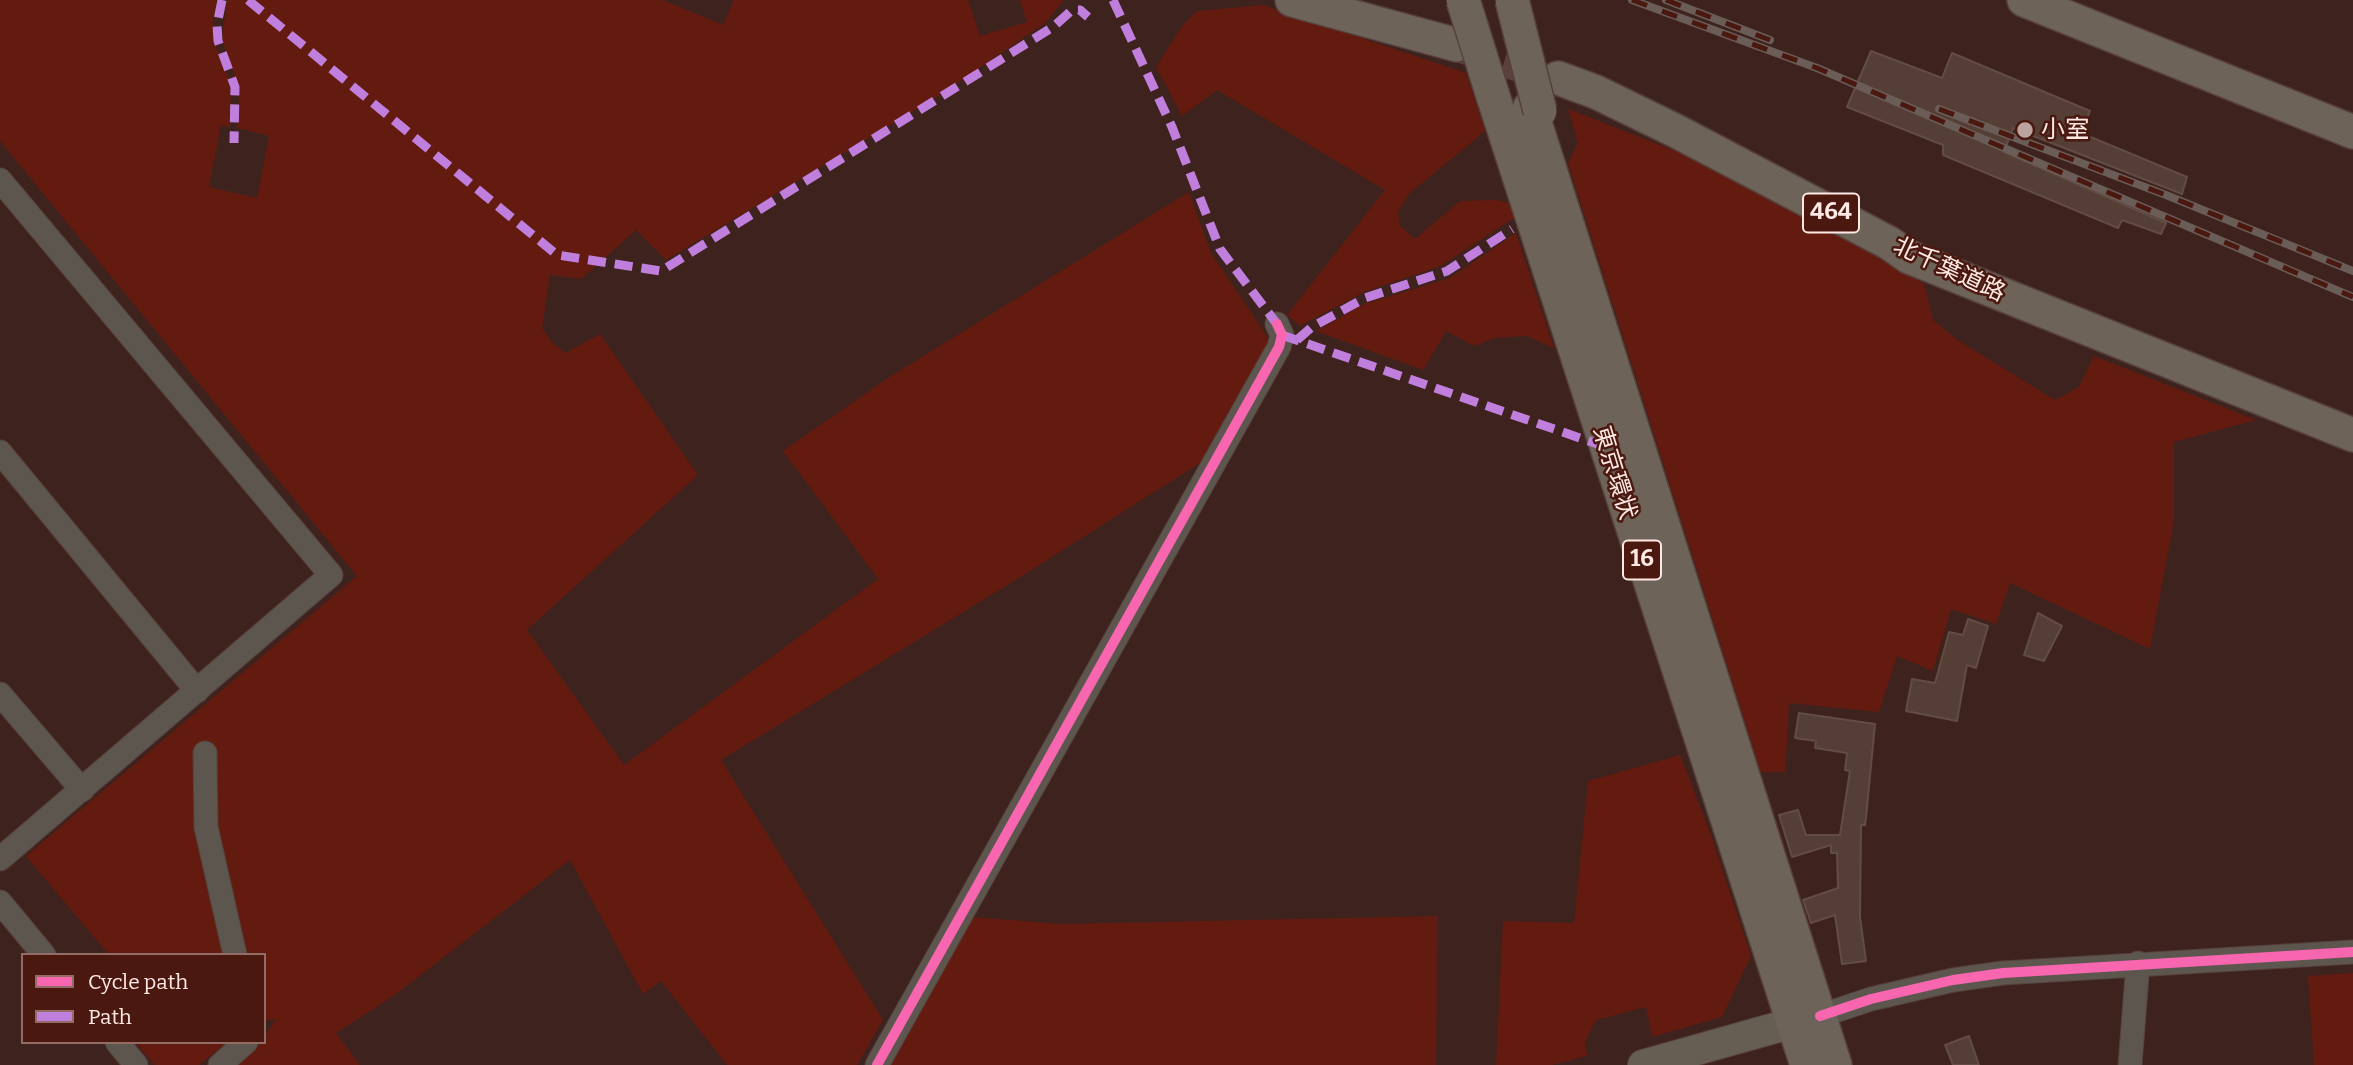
<!DOCTYPE html>
<html>
<head>
<meta charset="utf-8">
<style>
	body { margin:0 }
	#map { position:relative; width:2353px; height:1065px; overflow:hidden; background:#3e221d; font-family:Bitter,serif }
	canvas { display:block }
	.legend { position:absolute; left:21px; top:953px; width:245px; height:91px; box-sizing:border-box; background:#4b1810; border:2px solid #936c65; margin:0; padding:9px 12px; list-style:none; font-size:21px; color:#fee9e5 }
	.legend li { display:flex; align-items:center; gap:14px; height:35px }
	.legend b { width:35px; border:2px solid #936c65 }
</style>
</head>
<body>
<div id="map">
<canvas width="2353" height="1065"></canvas>
<ul class="legend">
<li><b style="height:9px;background:#f766af"></b>Cycle path</li>
<li><b style="height:9px;background:#c07fdc"></b>Path</li>
</ul>
</div>
<script>
const g = document.querySelector('canvas').getContext('2d');
g.lineJoin = 'round';
function fill(path, color) {
  g.fillStyle = color;
  g.fill(path, 'evenodd');
}
function shape(rows) {
  const path = new Path2D();
  for (const r of rows) {
    path.moveTo(r[0], r[1]);
    for (let i = 2; i < r.length; i += 2) path.lineTo(r[i], r[i + 1]);
  }
  return path;
}
function trace(path, color, width, dash) {
  g.strokeStyle = color;
  g.lineWidth = width;
  g.lineCap = dash ? 'butt' : 'round';
  g.setLineDash(dash || []);
  g.stroke(path);
}
function drawText(font, color, halo, rows, align = 'center') {
  g.font = font + ' Bitter,"Noto Sans JP",serif';
  g.lineWidth = 5;
  g.setLineDash([]);
  g.textBaseline = 'middle';
  g.strokeStyle = halo;
  g.fillStyle = color;
  for (const [text, x, y, turn = 0] of rows) {
    g.save();
    g.translate(x, y);
    g.rotate((+turn || 0) * Math.PI / 180);
    g.textAlign = isNaN(turn) ? turn : align;
    if (halo) g.strokeText(text, 0, 0);
    g.fillText(text, 0, 0);
    g.restore();
  }
}
const green = shape([
	[0,0,217,0,213,22,214,41,231,84,230,127,221,125,209,187,257,198,269,136,238,128,239,89,222,39,227,0,663,0,723,25,734,0,968,0,980,36,1027,22,1020,0,1064,0,1045,23,940,95,666,260,636,230,581,279,550,275,542,328,551,341,565,353,600,334,698,475,527,630,624,765,878,579,783,451,888,378,1189,192,1211,253,1267,336,1267,347,1203,461,1014,581,721,760,883,1020,857,1065,727,1065,661,981,643,994,570,860,392,997,336,1033,360,1065,232,1065,258,1042,264,1042,264,1037,276,1019,264,1021,264,955,109,955,26,856,357,576,0,141],
	[1263,5,1466,73,1485,131,1409,194,1398,212,1400,226,1415,239,1460,201,1497,200,1512,204,1514,218,1441,266,1364,292,1300,326,1287,315,1385,190,1217,90,1182,116,1156,67,1183,25,1197,11],
	[1568,109,1757,183,1793,201,1924,284,1933,320,1959,341,2055,400,2079,387,2094,356,2256,420,2174,442,2174,521,2150,649,2010,583,1996,624,1951,609,1933,671,1897,656,1879,712,1789,703,1785,772,1761,772,1568,163,1578,143],
	[1516,233,1554,348,1527,336,1494,338,1474,346,1446,331,1423,370,1316,331,1364,304,1450,278],
	[1680,755,1710,832,1751,956,1722,1017,1652,1037,1646,1007,1596,1020,1585,1042,1587,1056,1552,1065,1496,1065,1503,921,1574,923,1588,781],
	[1438,916,1436,1065,889,1065,972,917,1060,924],
	[2353,973,2353,1065,2314,1065,2308,976],
	[135,1042,228,1042,199,1065,155,1065]
]);
const building = shape([
	[1871,51,1942,78,1952,53,2090,111,2081,133,2187,177,2182,194,2013,128,2004,152,2166,223,2161,234,2122,220,2118,228,1943,155,1943,145,1847,107,1871,51],
	[2038,613,2062,626,2044,661,2024,655,2038,613],
	[1968,619,1988,626,1976,668,1967,665,1957,721,1906,711,1912,679,1935,683,1949,632,1963,635,1968,619],
	[1799,713,1875,724,1866,818,1865,825,1861,825,1860,917,1866,961,1842,964,1835,915,1811,923,1803,900,1838,888,1837,853,1831,853,1831,845,1792,857,1779,815,1798,810,1806,835,1840,835,1850,771,1845,770,1847,753,1815,748,1816,741,1795,738,1799,713],
	[1969,1036,1979,1065,1953,1065,1945,1045,1969,1036]
]);
const highwayTunnel = shape([
	[1457,45,1552,76]
]);
const minor = shape([
	[0,180,331,575,0,859],
	[0,452,197,691],
	[0,694,82,790],
	[205,753,206,827,235,955],
	[0,902,44,955],
	[1820,1016,1871,999,1953,980,2003,973,2353,952],
	[117,1042,136,1065],
	[220,1065,246,1042],
	[877,1065,1279,347,1282,335,1277,324],
	[2130,1065,2138,963]
]);
const major = shape([
	[1643,1065,1814,1017]
]);
const highway = shape([
	[1292,0,1457,45],
	[2024,0,2353,132],
	[1558,78,1596,92,1676,131,1889,243,1909,257,2353,435],
	[1493,96,1807,1065],
	[1530,107,1835,1065]
]);
const rail = shape([
	[1632,0,1817,68,2353,297],
	[1666,0,1770,40],
	[1939,109,2166,195,2353,271]
]);
const highwayBridge = shape([
	[1463,0,1493,96],
	[1512,0,1540,111]
]);
const quiet = shape([
	[222,0,217,25,218,41,235,87,234,143],
	[248,0,557,255,661,271,1053,27,1072,10,1080,10,1088,17],
	[1113,0,1172,127,1220,249,1277,324],
	[1282,335,1606,447],
	[1297,340,1312,327,1365,298,1447,271,1512,229]
]);
const cycleway = shape([
	[1820,1016,1871,999,1953,980,2003,973,2353,952],
	[877,1065,1279,347,1282,335,1277,324]
]);
const markers = [
	[2025,130,9,"#bba39f"]
];
const shields = [
	[1831,213,56],
	[1642,560,38]
];
const shieldNames = [
	["464",1831,213],
	["16",1642,560]
];
const poiNames = [
	["小室",2041,130]
];
const streetNames = [
	["北千葉道路",1949,270,25],
	["東京環状",1614,473,73]
];
fill(green, '#631b10');
fill(building, '#553e35');
trace(building, '#624c44', 2);
trace(highwayTunnel, '#5b403b', 33, [33, 17]);
trace(minor, '#56403c', 25);
trace(major, '#56403c', 32);
trace(highway, '#56403c', 36);
trace(minor, '#5d564e', 23);
trace(major, '#675e53', 30);
trace(highway, '#6e6358', 33);
trace(rail, '#6a5c57', 8);
trace(rail, '#4b1810', 5, [16]);
trace(highwayBridge, '#56403c', 36, []);
trace(highwayBridge, '#6e6358', 33);
trace(quiet, '#c07fdc', 9, [18, 9]);
trace(cycleway, '#f766af', 10);
for (const [x, y, r, color] of markers) {
  const dot = new Path2D();
  dot.arc(x, y, r, 0, 2 * Math.PI);
  g.fillStyle = color;
  g.fill(dot);
  trace(dot, '#4b1810', 2.5);
}
for (const [x, y, w] of shields) {
  const box = new Path2D();
  box.roundRect(x - w / 2, y - 19.5, w, 39, 5);
  g.fillStyle = '#4b1810';
  g.fill(box);
  trace(box, '#fee9e5', 2);
}
drawText('bold 23px', '#fee9e5', null, shieldNames);
drawText('24px', '#fee9e5', '#4b1810', poiNames, 'left');
drawText('24px', '#fee9e5', '#4b1810', streetNames);
</script>
</body>
</html>
